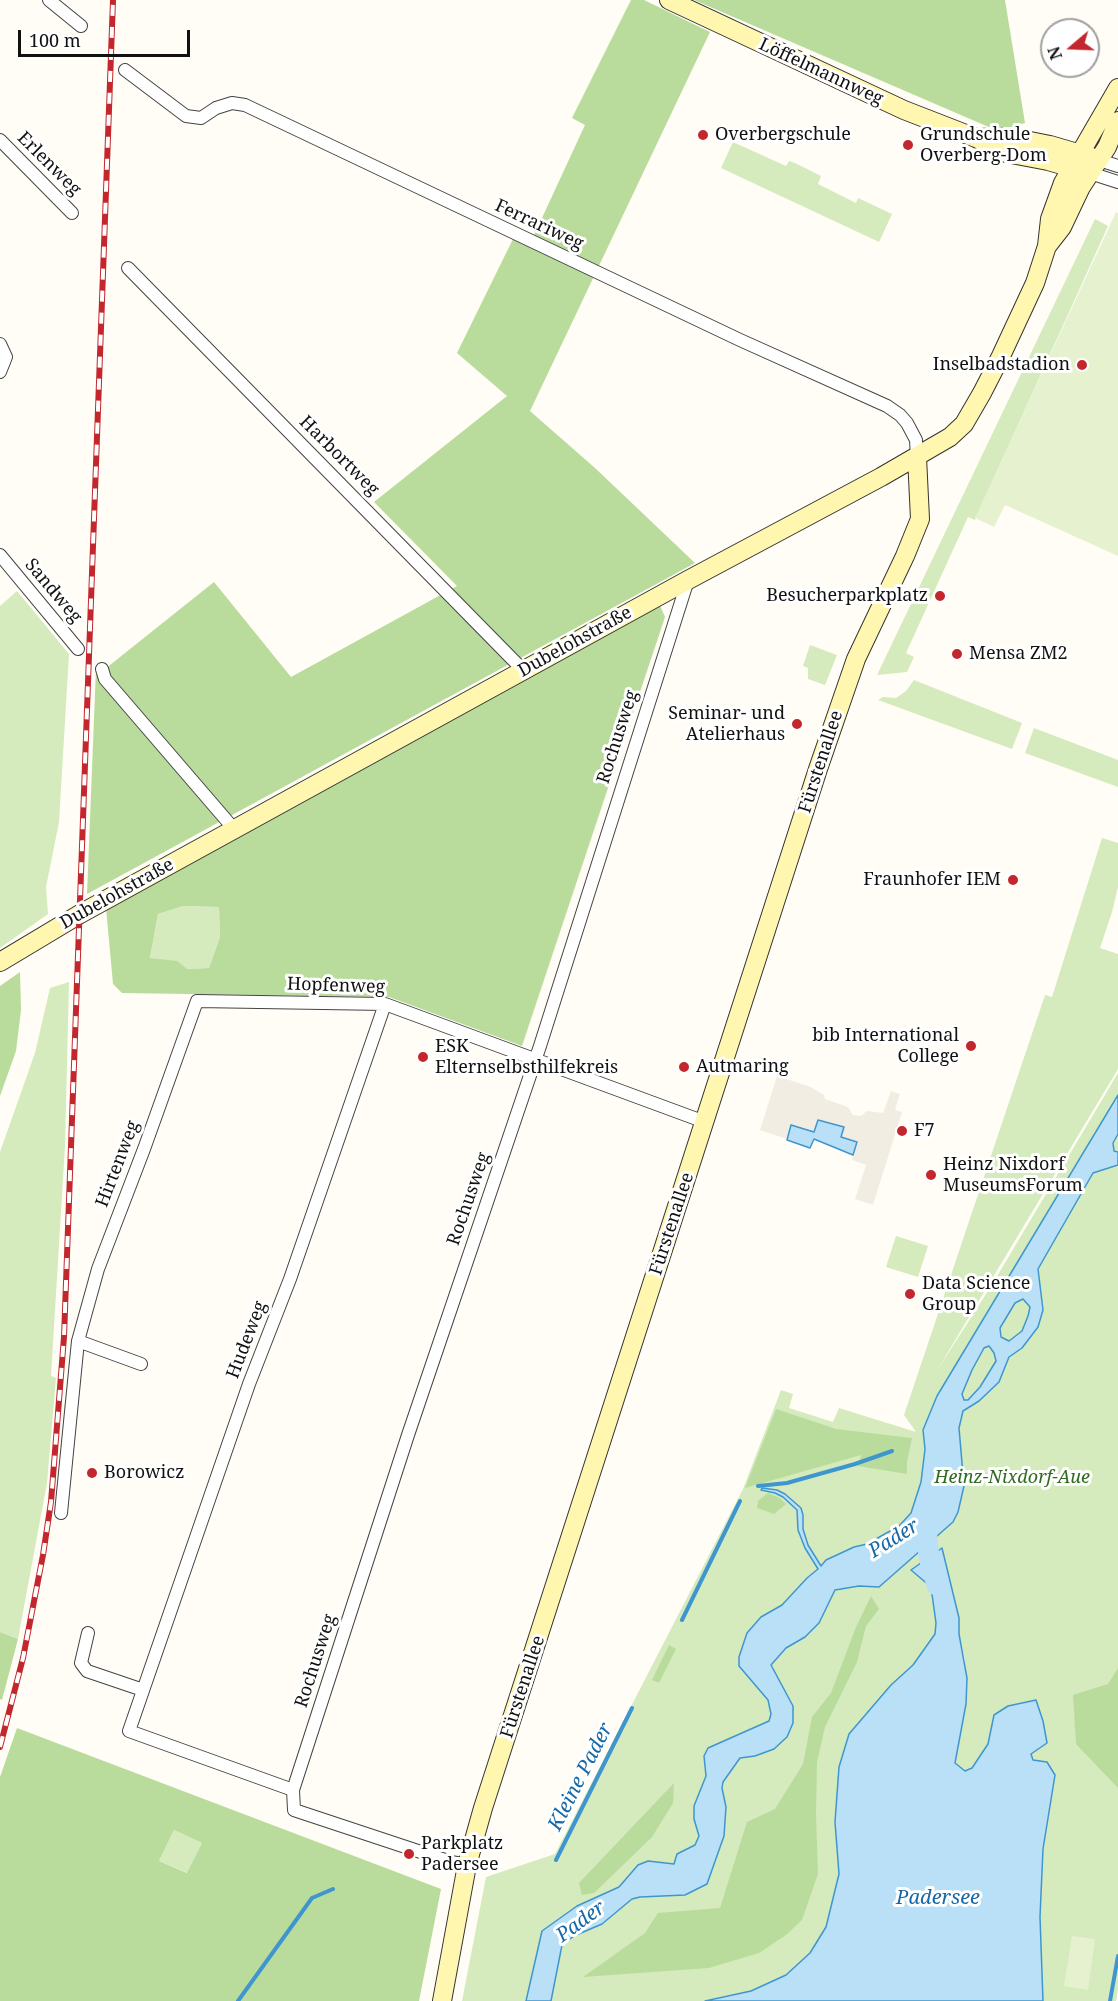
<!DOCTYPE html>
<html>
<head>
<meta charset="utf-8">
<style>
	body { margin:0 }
	#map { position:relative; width:1118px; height:2001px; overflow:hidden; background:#fffdf5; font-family:"Noto Serif",serif }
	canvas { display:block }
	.north { position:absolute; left:1040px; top:18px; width:60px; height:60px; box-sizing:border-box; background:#fff; border:2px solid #a0a0a0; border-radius:50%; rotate:251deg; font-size:16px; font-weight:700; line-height:24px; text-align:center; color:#111 }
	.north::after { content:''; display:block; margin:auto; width:21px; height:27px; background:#c4262e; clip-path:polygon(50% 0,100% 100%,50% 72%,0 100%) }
	.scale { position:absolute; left:18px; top:30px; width:172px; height:27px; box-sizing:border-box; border:3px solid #111; border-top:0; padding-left:8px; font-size:18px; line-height:21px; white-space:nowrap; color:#111; -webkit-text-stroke:4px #fff; paint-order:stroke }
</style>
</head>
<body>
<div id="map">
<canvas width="1118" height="2001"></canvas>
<div class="north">N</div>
<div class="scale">100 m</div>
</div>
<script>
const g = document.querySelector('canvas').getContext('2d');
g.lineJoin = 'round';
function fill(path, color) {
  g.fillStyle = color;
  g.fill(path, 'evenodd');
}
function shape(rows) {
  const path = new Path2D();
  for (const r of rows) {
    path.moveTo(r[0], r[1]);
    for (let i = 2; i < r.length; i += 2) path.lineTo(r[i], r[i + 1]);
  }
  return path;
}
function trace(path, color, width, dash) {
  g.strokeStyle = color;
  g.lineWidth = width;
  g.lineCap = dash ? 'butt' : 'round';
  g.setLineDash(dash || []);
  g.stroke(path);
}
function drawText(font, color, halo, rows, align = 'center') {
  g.font = font + ' "Noto Serif",serif';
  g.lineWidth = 6;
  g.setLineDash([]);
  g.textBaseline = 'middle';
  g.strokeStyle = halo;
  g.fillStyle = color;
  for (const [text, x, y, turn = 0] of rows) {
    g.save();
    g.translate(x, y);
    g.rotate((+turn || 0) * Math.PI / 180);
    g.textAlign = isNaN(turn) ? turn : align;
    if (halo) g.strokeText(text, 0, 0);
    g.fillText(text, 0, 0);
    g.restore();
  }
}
const green = shape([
	[733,142,786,166,789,161,795,163,821,176,818,184,856,203,858,198,892,214,879,242,721,168],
	[1095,219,1108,226,975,520,968,517,906,653,914,657,907,672,877,675],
	[17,591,69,654,59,822,46,887,48,914,0,948,0,606],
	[810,645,837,655,825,685,808,679,808,668,803,666],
	[914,680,1022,723,1012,749,878,700,883,697,896,698,906,691],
	[1034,728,1118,760,1118,787,1025,753],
	[1102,838,1118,843,1118,887,1112,912,1100,948,1118,954,1118,1069,936,1372,993,1283,1118,1073,1118,1989,1116,2001,1043,2001,1040,1917,1043,1849,1055,1776,1038,1761,1033,1760,1031,1754,1047,1743,994,1715,988,1744,972,1768,965,1771,955,1763,966,1704,965,1660,959,1635,935,1635,913,1665,891,1685,849,1734,835,1822,839,1874,826,1927,810,1953,786,1975,751,1991,705,2001,551,2001,562,1945,574,1936,602,1924,632,1899,640,1897,685,1895,707,1884,724,1836,726,1807,722,1787,723,1782,740,1758,755,1756,792,1706,771,1665,786,1648,805,1637,819,1623,835,1590,859,1586,879,1587,897,1570,899,1526,867,1544,855,1547,824,1564,806,1578,782,1605,761,1617,757,1686,768,1700,771,1714,769,1721,708,1748,704,1756,706,1776,694,1806,694,1819,699,1836,695,1845,678,1854,674,1865,638,1865,619,1887,577,1906,542,1931,526,2001,462,2001,486,1877,555,1854,743,1489,781,1390,793,1394,789,1408,833,1422,839,1408,916,1432,904,1415,1045,995,1052,997],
	[183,906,219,907,220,937,209,968,187,969,150,959,158,914],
	[69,982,65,1146,51,1376,56,1378,47,1483,18,1639,0,1632,0,1152,35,1053,50,988],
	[896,1236,928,1246,918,1277,886,1267],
	[174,1830,202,1843,188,1873,159,1861]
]);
const forest = shape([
	[631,0,644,0,710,32,530,411,595,468,695,563,87,894,96,669,105,669,214,582,291,677,457,586,374,502,507,396,457,353,513,239,529,246,585,125,572,118],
	[694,0,1005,0,1025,123,998,131],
	[659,603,665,617,522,1046,389,997,122,993,113,984,106,908],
	[183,906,219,907,220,937,209,968,187,969,177,961,150,958,158,914],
	[20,972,21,1010,16,1051,0,1096,0,986],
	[776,1409,836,1429,912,1438,907,1462,907,1474,858,1466,861,1455,745,1488],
	[768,1493,780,1498,786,1504,774,1514,757,1508,758,1501],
	[871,1596,879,1609,866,1626,857,1662,825,1727,817,1762,816,1814,818,1874,802,1920,786,1935,759,1953,709,1968,583,1977,645,1933,658,1913,720,1908,747,1822,775,1809,803,1764,812,1717,831,1693,856,1627],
	[0,1632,18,1639,2,1700,0,1699],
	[669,1645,676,1649,659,1683,652,1680],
	[1118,1668,1118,1788,1076,1744,1073,1695,1108,1684],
	[17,1728,441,1889,419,2001,0,2001,0,1777],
	[174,1830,202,1843,187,1873,159,1861],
	[674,1783,673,1803,652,1837,594,1893,582,1895,579,1883]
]);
const pitch = shape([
	[1116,212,1118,213,1118,556,1005,505,994,527,975,518],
	[1072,1936,1095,1939,1088,1990,1064,1986]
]);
const plaza = shape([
	[777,1076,811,1087,824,1095,825,1099,848,1107,853,1115,861,1116,867,1111,883,1113,891,1091,900,1094,895,1110,902,1112,873,1205,855,1199,866,1165,852,1160,857,1142,841,1137,843,1128,818,1120,814,1132,792,1125,787,1139,760,1130]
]);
const water = shape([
	[1118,1095,1118,1134,1113,1143,1114,1151,1118,1152,1118,1165,1093,1173,1038,1269,1043,1310,1038,1327,1022,1348,1009,1357,999,1382,979,1401,963,1411,959,1428,964,1486,958,1512,953,1522,879,1587,859,1586,835,1590,819,1623,805,1637,786,1648,771,1665,793,1706,793,1723,787,1737,774,1749,755,1756,740,1758,723,1782,722,1788,726,1807,724,1836,707,1884,685,1895,640,1897,632,1899,602,1924,574,1936,562,1945,551,2001,526,2001,542,1931,577,1906,619,1887,638,1865,648,1861,674,1864,677,1854,695,1845,699,1836,694,1819,694,1806,706,1776,704,1756,708,1748,769,1721,771,1714,768,1700,739,1666,739,1657,747,1633,761,1617,782,1605,807,1578,818,1569,805,1548,798,1530,797,1510,783,1497,775,1493,761,1490,762,1488,777,1490,785,1494,801,1508,803,1515,803,1529,808,1545,821,1566,826,1560,854,1547,867,1544,899,1526,911,1513,921,1482,925,1449,923,1430,937,1396,1118,1095],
	[1023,1299,1030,1307,1028,1316,1022,1331,1009,1341,1001,1337,1000,1328,1015,1303,1023,1299],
	[989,1346,994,1353,996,1361,980,1387,968,1400,964,1400,962,1394,972,1370,984,1348,989,1346],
	[818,1120,844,1127,841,1137,857,1142,853,1155,814,1139,810,1148,787,1140,791,1125,814,1132,818,1120],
	[942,1548,959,1618,959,1634,967,1678,966,1704,955,1763,965,1771,972,1768,988,1744,994,1715,1008,1706,1036,1700,1043,1721,1047,1743,1031,1754,1033,1760,1047,1762,1055,1775,1043,1849,1040,1917,1043,2001,705,2001,751,1991,786,1975,810,1953,826,1927,839,1874,835,1822,839,1767,849,1734,891,1685,913,1665,935,1634,936,1623,931,1587,911,1570,942,1548]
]);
const stream = shape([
	[758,1486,787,1483,855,1464,892,1451],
	[682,1620,740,1501],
	[556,1860,632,1708],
	[238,2001,312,1898,333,1889],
	[1110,2001,1118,1956]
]);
const river = shape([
	[925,1521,929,1557,937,1585]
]);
const street = shape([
	[49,0,81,26],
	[125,70,186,116,201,118,216,108,232,103,245,105,740,340,887,406,900,415,907,423,916,440,917,457],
	[0,140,72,213],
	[1099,160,1118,166],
	[1090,173,1118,182],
	[128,268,524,671],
	[0,344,6,357,0,372],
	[0,555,78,649],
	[102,669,105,679,234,829],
	[78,1341,141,1364],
	[61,1513,78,1341,98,1269,144,1149,197,1001,385,1004,705,1122],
	[88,1633,81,1663,87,1671,143,1690],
	[293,1790,129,1731,249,1384,290,1279,385,1004],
	[467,1865,451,1862,294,1810,293,1790,408,1435,540,1046,688,580]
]);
const secondary = shape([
	[669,0,904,110,976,138,1006,153,1048,161,1090,173],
	[977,138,1010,137,1050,145,1091,157],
	[1048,245,1062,227,1081,187,1107,147,1118,121],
	[0,962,80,914,688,580,881,477,950,437,964,424,982,393,1001,356,1035,283,1047,246,1050,219,1063,183,1118,88],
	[442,2001,467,1865,483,1808,818,769,856,659,905,556,920,519,917,457]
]);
const rail = shape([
	[0,1747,23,1658,43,1555,51,1502,64,1337,113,0]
]);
const markers = [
	[703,135,6,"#c4262e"],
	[908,145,6,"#c4262e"],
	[1082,365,6,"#c4262e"],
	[940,596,6,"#c4262e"],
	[957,654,6,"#c4262e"],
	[797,724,6,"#c4262e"],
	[1013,880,6,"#c4262e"],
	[971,1046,6,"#c4262e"],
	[423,1057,6,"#c4262e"],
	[684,1067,6,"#c4262e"],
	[902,1131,6,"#c4262e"],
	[931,1175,6,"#c4262e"],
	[910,1294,6,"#c4262e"],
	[92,1473,6,"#c4262e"],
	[409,1854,6,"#c4262e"]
];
const streetNames = [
	["Löffelmannweg",821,72,25],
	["Erlenweg",49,164,45],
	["Ferrariweg",539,225,25],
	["Harbortweg",339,456,45],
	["Sandweg",53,591,50],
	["Dubelohstraße",575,642,-29],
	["Rochusweg",618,737,-72],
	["Fürstenallee",821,762,-72],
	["Dubelohstraße",117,894,-29],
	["Hopfenweg",336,986,2],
	["Hirtenweg",118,1164,-69],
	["Rochusweg",469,1199,-71],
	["Fürstenallee",672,1224,-72],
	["Hudeweg",247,1340,-69],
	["Rochusweg",316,1661,-72],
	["Fürstenallee",523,1687,-72]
];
const poiNames = [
	["Overbergschule",715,135],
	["Grundschule",920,135],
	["Overberg-Dom",920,156],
	["Inselbadstadion",1070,365,"right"],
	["Besucherparkplatz",928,596,"right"],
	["Mensa ZM2",969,654],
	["Seminar- und",785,714,"right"],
	["Atelierhaus",785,735,"right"],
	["Fraunhofer IEM",1001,880,"right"],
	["bib International",959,1036,"right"],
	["College",959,1057,"right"],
	["ESK",435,1047],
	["Elternselbsthilfekreis",435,1068],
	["Autmaring",696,1067],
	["F7",914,1131],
	["Heinz Nixdorf",943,1165],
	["MuseumsForum",943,1186],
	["Data Science",922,1284],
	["Group",922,1305],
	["Borowicz",104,1473],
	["Parkplatz",421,1844],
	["Padersee",421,1865]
];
const parkNames = [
	["Heinz-Nixdorf-Aue",1012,1478]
];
const waterNames = [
	["Pader",894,1539,-32],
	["Kleine Pader",581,1777,-63],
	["Padersee",938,1898],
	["Pader",581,1922,-36]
];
fill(green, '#d5ebbd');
fill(forest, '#b9dc9c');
fill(pitch, '#e6f2cf');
fill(plaza, '#f1ede2');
fill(water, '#b9e0f7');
trace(water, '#3f96cf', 1.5);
trace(stream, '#3f96cf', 4);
trace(river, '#b9e0f7', 21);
trace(street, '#444', 14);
trace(secondary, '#333', 20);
trace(street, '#fff', 12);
trace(secondary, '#fff6b0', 18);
trace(rail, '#c4262e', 6);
trace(rail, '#fff', 4, [11]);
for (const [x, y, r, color] of markers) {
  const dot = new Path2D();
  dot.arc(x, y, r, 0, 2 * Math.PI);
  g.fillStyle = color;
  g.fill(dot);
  trace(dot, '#fff', 2);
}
drawText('18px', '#111', '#fff', streetNames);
drawText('18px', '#111', '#fff', poiNames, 'left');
drawText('italic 18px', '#2f6b1f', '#fff', parkNames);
drawText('italic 20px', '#1768a6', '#fff', waterNames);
</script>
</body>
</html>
